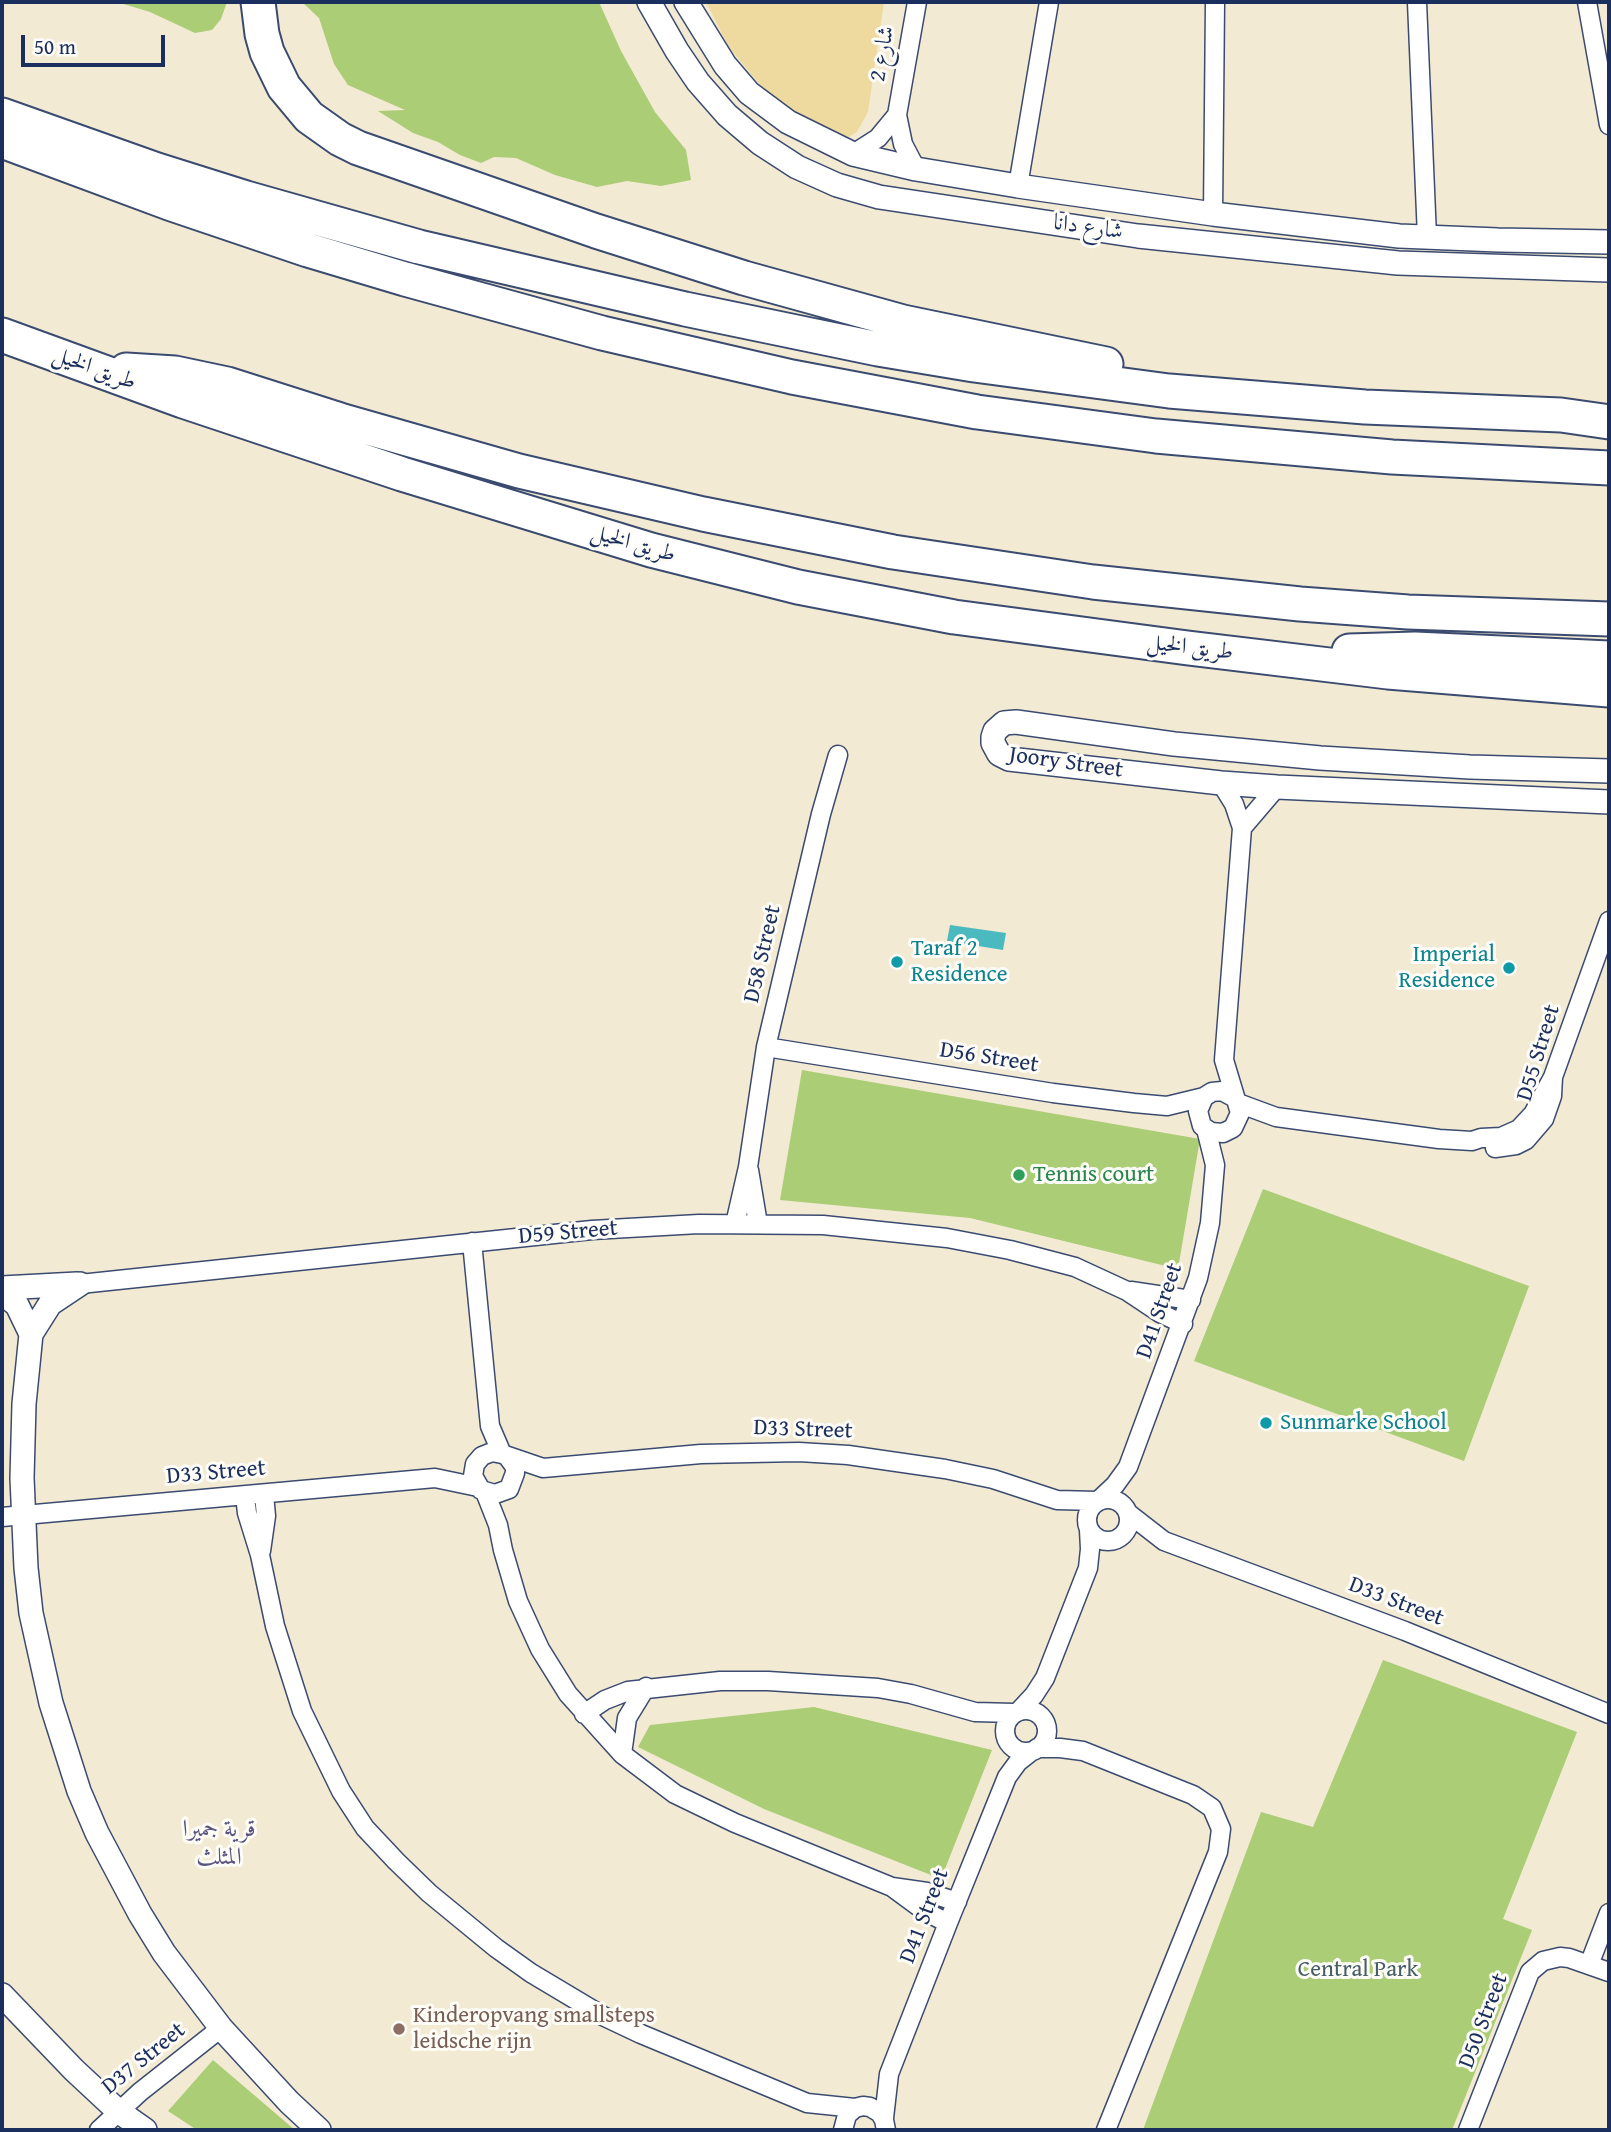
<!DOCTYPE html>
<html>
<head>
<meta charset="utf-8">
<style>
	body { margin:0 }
	#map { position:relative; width:1611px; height:2132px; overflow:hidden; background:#f2ead3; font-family:"Gentium Book Plus",serif }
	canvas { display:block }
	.frame { position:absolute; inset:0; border:4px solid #1b2f5e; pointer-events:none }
	.scale { position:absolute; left:21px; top:35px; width:144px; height:32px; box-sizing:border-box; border:4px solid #1b2f5e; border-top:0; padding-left:9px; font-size:21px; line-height:24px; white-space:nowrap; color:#1b2f5e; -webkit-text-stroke:5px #fdfcf7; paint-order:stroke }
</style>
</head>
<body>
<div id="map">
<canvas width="1611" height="2132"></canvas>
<div class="frame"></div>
<div class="scale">50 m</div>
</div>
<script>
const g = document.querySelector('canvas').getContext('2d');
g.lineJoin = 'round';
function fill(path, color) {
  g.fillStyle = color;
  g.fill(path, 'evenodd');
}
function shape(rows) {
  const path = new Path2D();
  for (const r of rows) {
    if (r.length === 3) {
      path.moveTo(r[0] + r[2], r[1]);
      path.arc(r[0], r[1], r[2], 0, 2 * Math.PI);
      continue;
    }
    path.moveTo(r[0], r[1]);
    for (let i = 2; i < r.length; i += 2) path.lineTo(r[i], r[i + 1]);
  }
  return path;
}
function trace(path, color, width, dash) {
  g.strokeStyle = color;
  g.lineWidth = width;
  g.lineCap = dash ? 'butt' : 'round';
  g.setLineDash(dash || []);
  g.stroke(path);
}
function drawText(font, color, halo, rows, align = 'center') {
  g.font = font + ' "Gentium Book Plus",Amiri,serif';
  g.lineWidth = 6;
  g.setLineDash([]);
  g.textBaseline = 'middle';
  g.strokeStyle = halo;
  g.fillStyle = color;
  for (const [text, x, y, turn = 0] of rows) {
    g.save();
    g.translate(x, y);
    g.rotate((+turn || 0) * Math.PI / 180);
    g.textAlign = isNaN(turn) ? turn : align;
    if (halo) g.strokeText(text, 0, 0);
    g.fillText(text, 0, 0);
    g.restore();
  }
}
const green = shape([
	[117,2,227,2,221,19,212,30,195,33,150,12],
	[302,2,599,2,621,51,655,112,686,150,691,180,661,186,627,181,597,187,555,175,516,158,494,157,481,163,460,155,438,142,413,133,378,111,405,110,348,85,334,64,319,18],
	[802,1070,1200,1139,1178,1269,970,1218,780,1200],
	[1263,1189,1529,1286,1464,1461,1194,1361],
	[1383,1660,1577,1732,1503,1919,1532,1930,1452,2130,1143,2130,1261,1812,1313,1827],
	[814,1707,992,1750,941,1879,764,1809,638,1747,650,1725],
	[213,2060,295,2130,197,2130,168,2111]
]);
const sand = shape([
	[706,2,884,2,868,112,857,132,847,138,827,132,800,119,765,91,728,46]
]);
const water = shape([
	[950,925,1006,933,1003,950,947,941]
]);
const minor = shape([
	[1417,2,1427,237],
	[1587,2,1609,125],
	[853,154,878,138,897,115],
	[916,169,903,144,897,115,917,2],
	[1018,186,1049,2],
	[1213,214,1215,2],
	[1221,783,1234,804,1242,828,1224,1060,1240,1113,1233,1128,1223,1133,1211,1132,1202,1126,1198,1111,1204,1097,1212,1092,1222,1091,1235,1098],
	[1242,828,1277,787],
	[766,1047,1053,1093,1134,1103,1167,1106,1204,1097],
	[1238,1103,1276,1117,1439,1139,1472,1141,1481,1138,1501,1137,1519,1129,1533,1114,1553,1077],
	[1495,1148,1516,1145,1526,1140,1544,1119,1552,1096,1553,1077,1609,921],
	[749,1170,758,1224],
	[735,1224,748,1167,766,1047,821,814,838,755],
	[472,1242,490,1426,502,1454],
	[80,1284,592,1230,699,1224,823,1225,947,1238,1010,1250,1075,1267,1127,1291,1160,1313,1183,1324],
	[1131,1291,1191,1300],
	[507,1456,515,1467,515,1473,509,1489,495,1494,481,1490,473,1476,475,1464,482,1456,492,1452,502,1454,543,1468,701,1454,799,1452,848,1455,945,1469,993,1479,1057,1500,1097,1501],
	[485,1492,498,1525,503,1550,518,1601,540,1649,568,1694,622,1754,675,1794,735,1823,892,1887,927,1892,957,1902],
	[245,1496,247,1513,260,1555,275,1626,302,1711,341,1791,365,1828,396,1861,429,1893,496,1948,531,1973,603,2016,641,2034,807,2103,855,2108],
	[1108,1520,21],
	[1099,1500,1115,1485,1128,1467,1198,1278,1210,1223,1215,1165,1206,1129],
	[1128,1513,1164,1541,1405,1631,1609,1714],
	[2,1517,435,1478,478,1487],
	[261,1551,266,1516,264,1494],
	[1026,1731,21],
	[1020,1710,1034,1695,1045,1678,1088,1568,1090,1549,1089,1530],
	[584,1714,605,1700,628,1691,720,1681,768,1681,878,1688,911,1694,975,1712,1014,1713],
	[1037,1748,1060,1748,1083,1751,1193,1795,1212,1808,1221,1829,1218,1852,1106,2130],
	[622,1754,627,1718,646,1687],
	[892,1887,926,1912,948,1923],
	[1589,1965,1609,1913],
	[884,2118,889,2074,948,1923,1007,1777,1018,1762,1032,1751],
	[99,2130,140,2092,221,2028],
	[843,2130,847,2115,855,2108,863,2106,870,2107,880,2113,884,2120,886,2130],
	[1468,2130,1530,1972,1543,1961,1560,1957,1569,1958,1609,1972]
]);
const tertiary = shape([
	[649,2,677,51,698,82,727,115,760,143,797,167,837,185,879,197,1138,236,1398,263,1609,270],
	[686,2,725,65,749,93,788,122,853,154,916,169,1018,186,1213,214,1399,236,1498,240,1609,242],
	[1609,771,1470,767,1320,758,1174,744,1016,722,1004,723,995,731,993,737,993,743,999,754,1009,759,1221,783,1277,787,1609,802],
	[80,1284,50,1304,31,1334,24,1404,22,1478,26,1568,31,1613,51,1703,79,1791,97,1833,140,1914,164,1953,221,2028,289,2102,319,2130],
	[2,1288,77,1284],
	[2,1293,17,1305,31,1334],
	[2,1995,74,2070,118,2111,145,2130]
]);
const motorway = shape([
	[258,2,262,34,267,52,284,87,309,117,340,139,358,148,596,231,744,278,903,322,1106,364],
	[2,115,157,170,246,198,419,247,685,309,878,349,974,365,1169,391,1365,407,1561,415,1609,422],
	[2,141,169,203,308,250,405,279,602,333,792,377,977,412,1156,436,1392,457,1609,468],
	[2,335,183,401,402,474,651,550,798,587,954,617,1188,648,1388,672,1609,690],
	[126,370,175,373,227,384,340,420,519,471,703,514,893,552,1093,582,1300,604,1408,612,1609,619],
	[1349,651,1415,649,1609,658]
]);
const markers = [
	[897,962,7,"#0f9aa8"],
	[1509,968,7,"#0f9aa8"],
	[1019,1175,7,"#2e9e5b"],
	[1266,1423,7,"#0f9aa8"],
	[399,2029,7,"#8d6e63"]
];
const streetNames = [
	["شارع 2",883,54,-80],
	["شارع دانا",1088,228,8],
	["طريق الخيل",94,369,20],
	["طريق الخيل",633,544,16],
	["طريق الخيل",1190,648,7],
	["Joory Street",1066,763,8],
	["D58 Street",763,954,-77],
	["D55 Street",1539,1053,-73],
	["D56 Street",989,1058,9],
	["D59 Street",568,1233,-5],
	["D41 Street",1160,1311,-71],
	["D33 Street",803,1430,2],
	["D33 Street",216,1473,-5],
	["D33 Street",1396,1602,21],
	["D41 Street",925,1916,-69],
	["D50 Street",1484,2021,-69],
	["D37 Street",144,2059,-39]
];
const cultureNames = [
	["Taraf 2",911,949],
	["Residence",911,975],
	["Imperial",1495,955,"right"],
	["Residence",1495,981,"right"],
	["Sunmarke School",1280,1423]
];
const leisureNames = [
	["Tennis court",1033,1175]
];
const parkNames = [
	["Central Park",1358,1970]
];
const educationNames = [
	["Kinderopvang smallsteps",413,2016],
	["leidsche rijn",413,2042]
];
const neighbourhoodNames = [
	["قرية جميرا",219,1830],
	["المثلث",219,1858]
];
fill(green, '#abcd76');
fill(sand, '#eeda9e');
fill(water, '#4bbac0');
trace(minor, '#3b4b70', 21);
trace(tertiary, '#3b4b70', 26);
trace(motorway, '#3b4b70', 37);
trace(minor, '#fff', 18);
trace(tertiary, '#fff', 23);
trace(motorway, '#fff', 33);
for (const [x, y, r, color] of markers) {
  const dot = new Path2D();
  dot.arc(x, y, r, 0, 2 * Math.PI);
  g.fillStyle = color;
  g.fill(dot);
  trace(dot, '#fdfcf7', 2.5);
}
drawText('23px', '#1b2f5e', '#fdfcf7', streetNames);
drawText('23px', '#0d838f', '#fdfcf7', cultureNames, 'left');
drawText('23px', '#27864d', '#fdfcf7', leisureNames, 'left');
drawText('23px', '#465e65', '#fdfcf7', parkNames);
drawText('23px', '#785e54', '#fdfcf7', educationNames, 'left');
drawText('24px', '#5a5380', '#fdfcf7', neighbourhoodNames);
</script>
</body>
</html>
